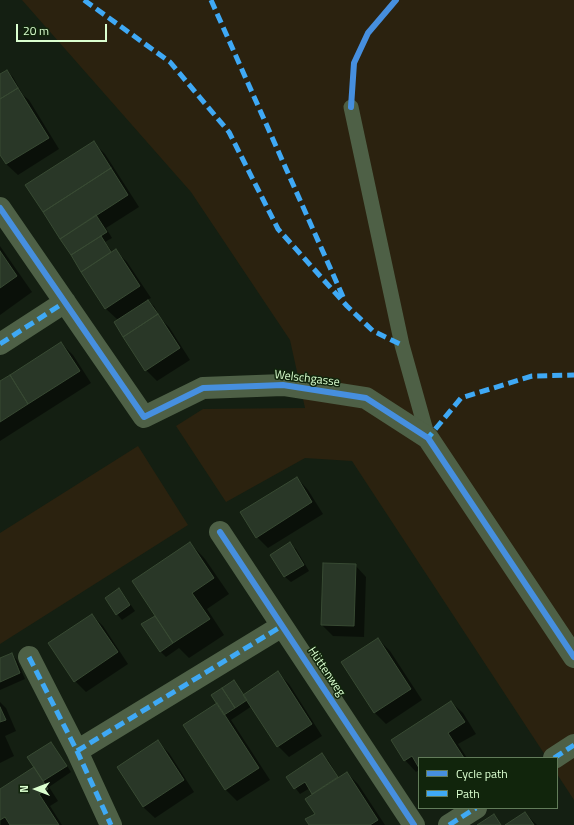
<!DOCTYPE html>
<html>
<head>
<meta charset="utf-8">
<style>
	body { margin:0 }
	#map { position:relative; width:574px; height:825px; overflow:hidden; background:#141f12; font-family:"Titillium Web",sans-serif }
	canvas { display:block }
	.legend { position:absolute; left:418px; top:757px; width:140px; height:52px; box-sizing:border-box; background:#11250c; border:1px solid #627c5a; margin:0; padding:5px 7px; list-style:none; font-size:12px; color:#dbffd0 }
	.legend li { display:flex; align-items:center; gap:8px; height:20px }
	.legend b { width:20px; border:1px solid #627c5a }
	.north { position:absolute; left:16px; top:769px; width:40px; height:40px; -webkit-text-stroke:3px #11250c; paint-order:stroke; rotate:270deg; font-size:11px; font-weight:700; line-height:16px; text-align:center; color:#dbffd0 }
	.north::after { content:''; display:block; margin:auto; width:14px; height:18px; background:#dbffd0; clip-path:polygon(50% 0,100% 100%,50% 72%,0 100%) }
	.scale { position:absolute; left:16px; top:24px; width:91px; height:18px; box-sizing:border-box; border:2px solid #dbffd0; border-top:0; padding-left:5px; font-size:12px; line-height:14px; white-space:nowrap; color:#dbffd0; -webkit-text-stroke:3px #11250c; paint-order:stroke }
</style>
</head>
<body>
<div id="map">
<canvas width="574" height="825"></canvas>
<ul class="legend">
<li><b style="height:5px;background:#468fdf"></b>Cycle path</li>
<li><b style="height:5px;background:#3fa9f5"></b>Path</li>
</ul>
<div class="north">N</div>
<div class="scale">20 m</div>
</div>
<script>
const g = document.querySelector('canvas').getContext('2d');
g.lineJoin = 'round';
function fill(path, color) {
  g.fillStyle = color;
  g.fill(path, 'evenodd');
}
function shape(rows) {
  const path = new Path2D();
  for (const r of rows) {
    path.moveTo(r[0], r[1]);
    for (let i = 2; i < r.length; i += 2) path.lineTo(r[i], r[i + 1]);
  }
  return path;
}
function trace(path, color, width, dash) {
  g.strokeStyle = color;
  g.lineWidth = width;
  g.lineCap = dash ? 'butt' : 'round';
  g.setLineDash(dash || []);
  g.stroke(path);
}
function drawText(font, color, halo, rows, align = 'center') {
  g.font = font + ' "Titillium Web",sans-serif';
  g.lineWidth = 3;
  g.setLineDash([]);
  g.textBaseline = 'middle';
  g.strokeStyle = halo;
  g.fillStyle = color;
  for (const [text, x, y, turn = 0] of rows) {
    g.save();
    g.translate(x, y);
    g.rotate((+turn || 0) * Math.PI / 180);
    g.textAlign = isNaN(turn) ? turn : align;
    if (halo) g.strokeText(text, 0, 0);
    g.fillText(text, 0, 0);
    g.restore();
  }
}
const green = shape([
	[22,0,574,0,574,800,557,774,557,758,547,758,352,461,305,458,226,502,176,426,203,409,305,408,290,340,191,192],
	[138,446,188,525,0,644,0,533]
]);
const shadow = shape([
	[7,71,13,77,23,95,29,100,59,149,18,175,6,164,0,153,0,75],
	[94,143,105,154,139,207,106,228,112,238,105,242,113,253,116,251,127,262,151,298,147,300,154,306,162,320,169,327,190,360,157,381,146,370,118,320,105,308,61,238],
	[0,246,32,292,0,315],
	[61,343,73,355,91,383,0,441,0,383],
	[297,478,308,490,323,514,268,548,257,537],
	[190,543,205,559,229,594,207,609,224,635,189,658,179,648,166,657,161,652,142,625,155,617,158,619],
	[290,544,296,549,309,571,291,582,285,577,272,555],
	[355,565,366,577,364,637,333,636,322,625],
	[119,590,124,595,135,611,122,620,117,614],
	[92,615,103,626,128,664,86,692,75,681],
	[378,639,390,651,422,700,386,724,375,713,342,663],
	[12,654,17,660,25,679,0,690,0,660],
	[278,673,289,684,322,736,289,757,278,746,252,706,231,720,270,780,237,801,226,790,184,726,218,703,234,681,244,695],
	[0,702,6,708,16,731,5,736,14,756,0,763],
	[451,702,463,713,476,734,458,744,467,758,419,758,419,770,416,772,405,760,392,740],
	[158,742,169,753,194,792,155,818,143,807],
	[51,743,56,749,71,772,49,787,58,801,50,806,62,825,1,825,0,790,35,768],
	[322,755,328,760,339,778,347,773,358,784,385,825,310,825,316,814,314,794,310,788,300,794,287,777],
	[525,813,537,825,507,825]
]);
const building = shape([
	[7,70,18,88,0,99,0,74,7,70],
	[18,88,49,138,6,164,0,155,0,99,18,88],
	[94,141,111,168,43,212,25,185,94,141],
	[111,168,128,195,60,239,43,212,111,168],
	[96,215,107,232,71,255,60,239,96,215],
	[101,236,111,252,81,272,71,255,101,236],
	[116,249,140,286,105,309,81,272,116,249],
	[0,251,17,276,0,288,0,251],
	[148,300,158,314,123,337,114,322,148,300],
	[158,314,180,348,145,371,123,337,158,314],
	[61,342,80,371,28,404,10,375,61,342],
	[10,375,28,404,0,422,0,381,10,375],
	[297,477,312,502,256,538,240,512,297,477],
	[190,542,214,578,192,593,210,619,173,643,132,581,190,542],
	[290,542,304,565,284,577,270,555,290,542],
	[323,563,356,564,354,626,321,625,323,563],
	[119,588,130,605,116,615,105,598,119,588],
	[92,614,118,652,74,682,48,643,92,614],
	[155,616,173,643,160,652,141,624,155,616],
	[378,638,411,689,374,713,341,662,378,638],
	[12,653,20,673,0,682,0,658,12,653],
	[278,671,312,724,277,747,243,695,278,671],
	[234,680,247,700,235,708,222,688,234,680],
	[222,688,235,708,224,715,211,695,222,688],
	[451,701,465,722,448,733,464,758,419,758,419,768,412,756,404,761,391,740,451,701],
	[217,703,259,768,225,790,183,725,217,703],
	[0,707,6,720,0,722,0,707],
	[158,740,184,780,143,807,117,767,158,740],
	[51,742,67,766,43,781,27,757,51,742],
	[322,753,338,777,312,794,305,782,294,789,286,777,322,753],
	[34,767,48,789,39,794,59,825,10,825,5,817,0,820,0,789,34,767],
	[347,772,378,820,370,825,309,825,305,819,315,814,305,799,347,772],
	[525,812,534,825,505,825,525,812],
	[494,814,501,825,477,825,494,814]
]);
const lane = shape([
	[351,107,402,345,428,438]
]);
const street = shape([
	[0,208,144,417,203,388,283,385,366,398,428,438,574,657],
	[0,344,65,302],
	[220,532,414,825],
	[29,657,77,751,111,825],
	[77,751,282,626],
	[554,758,574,745],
	[449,825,476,808]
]);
const quiet = shape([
	[84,0,170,62,229,132,278,229,347,306,373,331,402,345],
	[211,0,344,299],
	[0,344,65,302],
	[425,436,428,438,461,398,532,376,574,375],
	[29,657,77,751,111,825],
	[77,751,282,626],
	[554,758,574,745],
	[449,825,476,808]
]);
const cycleway = shape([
	[351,107,354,63,368,33,396,0],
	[0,208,144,417,203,388,283,385,366,398,428,438,574,657],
	[220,532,414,825]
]);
const streetNames = [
	["Welschgasse",307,379,7],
	["Hüttenweg",326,672,56]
];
fill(green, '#2b220f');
fill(shadow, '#0007');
fill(building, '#293727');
trace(building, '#384a33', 1);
trace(lane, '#4e6046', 15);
trace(street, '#4e6046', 22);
trace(quiet, '#3fa9f5', 5, [10, 5]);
trace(cycleway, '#468fdf', 6);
drawText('12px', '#dbffd0', '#11250c', streetNames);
</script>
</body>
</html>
